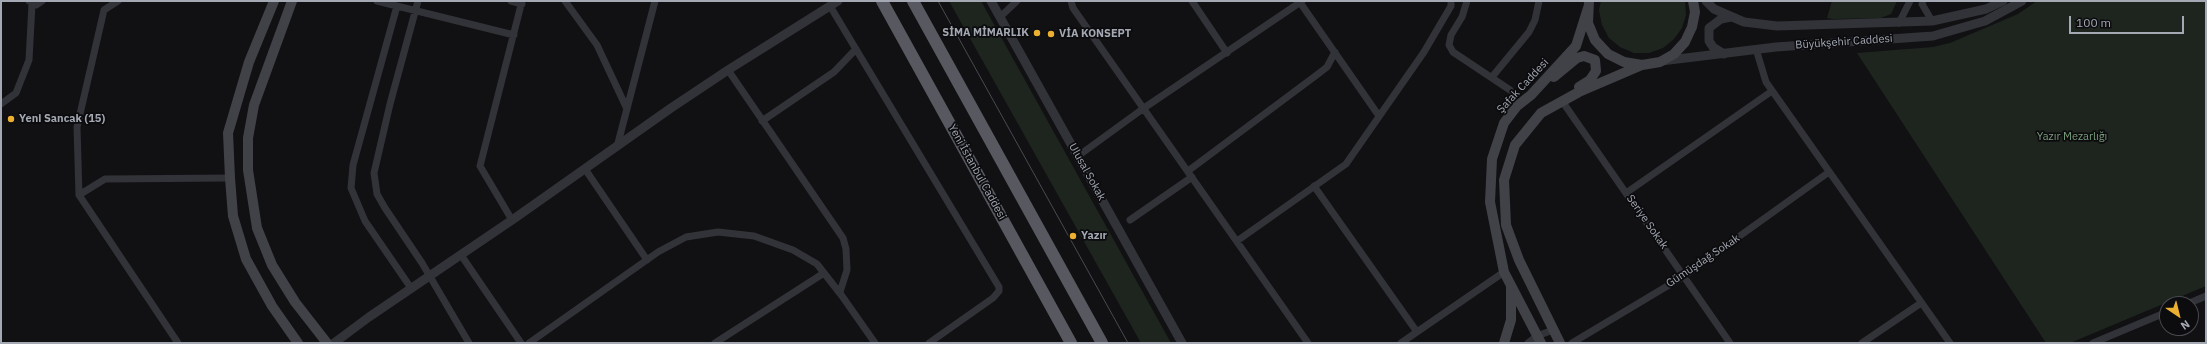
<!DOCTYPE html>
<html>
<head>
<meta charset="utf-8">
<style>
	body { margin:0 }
	#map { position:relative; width:2207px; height:344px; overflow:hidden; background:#111113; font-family:"IBM Plex Sans",sans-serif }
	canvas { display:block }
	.frame { position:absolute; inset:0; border:2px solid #a3a8b3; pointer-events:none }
	.north { position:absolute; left:2159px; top:296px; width:40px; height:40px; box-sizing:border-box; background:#0c0c0e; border:1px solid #484a50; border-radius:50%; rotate:145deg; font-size:11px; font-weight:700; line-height:16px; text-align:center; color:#a3a8b3 }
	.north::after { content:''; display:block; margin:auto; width:14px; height:18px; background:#ebb031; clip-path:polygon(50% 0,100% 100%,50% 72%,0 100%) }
	.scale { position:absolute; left:2069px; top:16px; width:115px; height:18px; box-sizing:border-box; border:2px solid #a3a8b3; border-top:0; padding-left:5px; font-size:12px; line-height:14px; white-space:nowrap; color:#a3a8b3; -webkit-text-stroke:3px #0c0c0e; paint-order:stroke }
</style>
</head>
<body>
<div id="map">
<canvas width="2207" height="344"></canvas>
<div class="frame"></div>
<div class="north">N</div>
<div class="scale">100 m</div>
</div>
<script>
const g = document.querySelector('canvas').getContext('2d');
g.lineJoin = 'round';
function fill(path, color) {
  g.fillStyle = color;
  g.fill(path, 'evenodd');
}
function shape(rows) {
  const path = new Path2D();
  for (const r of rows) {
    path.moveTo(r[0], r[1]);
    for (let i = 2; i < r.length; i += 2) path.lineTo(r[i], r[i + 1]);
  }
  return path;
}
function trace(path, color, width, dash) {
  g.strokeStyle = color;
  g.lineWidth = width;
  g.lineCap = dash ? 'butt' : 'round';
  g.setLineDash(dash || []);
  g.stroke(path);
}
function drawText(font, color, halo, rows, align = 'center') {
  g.font = font + ' "IBM Plex Sans",sans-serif';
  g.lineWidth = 3.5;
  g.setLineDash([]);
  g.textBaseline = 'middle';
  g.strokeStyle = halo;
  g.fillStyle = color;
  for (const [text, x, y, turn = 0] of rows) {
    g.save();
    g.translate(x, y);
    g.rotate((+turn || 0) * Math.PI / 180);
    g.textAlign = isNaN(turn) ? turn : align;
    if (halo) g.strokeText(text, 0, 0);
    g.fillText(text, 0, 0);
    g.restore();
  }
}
const green = shape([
	[949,1,981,1,1171,343,1141,343],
	[1601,1,1685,1,1686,15,1682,28,1674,39,1663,48,1649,53,1634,53,1620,47,1609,38,1602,25,1599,10],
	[1832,1,1897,1,1891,14,1881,18,1833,19,1827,18],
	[2037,1,2206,1,2206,286,2070,343,2046,343,1857,53,1933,47,1950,43,2018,14]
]);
const minor = shape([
	[29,1,36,5,42,1],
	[377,1,514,35],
	[418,1,390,104,374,173,377,194,385,208,422,263,469,343],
	[511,1,522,4],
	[565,1,597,45,627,109],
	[1071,1,1073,8,1308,343],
	[1192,1,1227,53],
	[1299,1,1379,116],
	[1467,1,1462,17,1451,35,1449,45,1453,52,1510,90],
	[1923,1,1922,4,1932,21],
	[397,6,353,165,351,188,365,221,411,288],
	[830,6,999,287,999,291,993,298,929,343],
	[1000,17,1017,1],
	[1899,23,1910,1],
	[1756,49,1766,82,1950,343],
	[728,70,843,238,846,249,847,270,840,292],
	[1492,77,1529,32,1535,20,1539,1],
	[1562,101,1730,343],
	[1,104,16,93,29,60,32,4],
	[762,121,834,72,856,49],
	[617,147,655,1],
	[1078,156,1144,108,1302,1],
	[585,169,647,260],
	[1188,171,1318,74,1327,67,1335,52],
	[1314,186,1417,332],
	[1626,193,1772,91],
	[79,195,77,127,104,10,118,1],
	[512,220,480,166,522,1],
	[1130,220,1192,177],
	[1237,241,1346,164,1424,52,1451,6,1451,1],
	[461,255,521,343],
	[2187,304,2206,296],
	[178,343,79,195,105,179,230,178],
	[529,343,658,252,686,237,718,232,754,236,793,250,817,264,842,296,875,343],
	[715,343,824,273],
	[1401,343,1504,272],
	[1528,343,1537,336,1553,330],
	[1572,343,1684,276,1829,172],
	[1862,343,1921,303],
	[2093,343,2167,312]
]);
const tertiary = shape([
	[991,1,1182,343],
	[1706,1,1714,9,1744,22,1777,26,1932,21,1986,9,2003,1],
	[1724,54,1713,47,1709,41,1709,28,1721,19,1731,17],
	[1661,61,1776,47,1933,36,1985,21,2022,1],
	[334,343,369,317,515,218,671,108,728,70,838,1]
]);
const secondary = shape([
	[274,1,249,62,228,133,230,178,233,216,246,259,272,306,298,343],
	[292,1,254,105,248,138,248,170,257,228,272,265,295,302,327,343],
	[1589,1,1588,23,1595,40,1608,54,1624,62,1642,65,1660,62,1674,54,1685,42,1692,27,1695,12,1693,1],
	[1554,77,1577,58,1584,56,1595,60,1596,71,1590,80,1579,87],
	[1504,343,1511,320,1511,287],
	[1541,343,1504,272,1490,202,1492,159,1504,123,1517,106,1531,95,1576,46,1588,8],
	[1560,343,1519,260,1506,225,1504,180,1515,145,1541,113,1579,92,1642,65]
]);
const trunk = shape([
	[882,1,1071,343],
	[913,1,1102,343]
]);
const tram = shape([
	[938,1,1128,343]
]);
const markers = [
	[1037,33,4,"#ebb031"],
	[1051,34,4,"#ebb031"],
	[11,119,4,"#ebb031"],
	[1073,236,4,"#ebb031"]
];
const poiNames = [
	["SİMA MİMARLIK",1029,33,"right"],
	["VİA KONSEPT",1059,34],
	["Yeni Sancak (15)",19,119],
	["Yazır",1081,236]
];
const streetNames = [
	["Büyükşehir Caddesi",1844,42,-4],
	["Şafak Caddesi",1523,86,-47],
	["Yeni İstanbul Caddesi",977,172,61],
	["Ulusal Sokak",1087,172,61],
	["Seriye Sokak",1647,222,55],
	["Gümüşdağ Sokak",1703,261,-34]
];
const parkNames = [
	["Yazır Mezarlığı",2072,137]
];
fill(green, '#1e251f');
trace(minor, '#323338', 7);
trace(tertiary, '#323338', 9);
trace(secondary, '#414248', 10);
trace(trunk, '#575860', 12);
trace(tram, '#4a4b51', 1);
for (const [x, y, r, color] of markers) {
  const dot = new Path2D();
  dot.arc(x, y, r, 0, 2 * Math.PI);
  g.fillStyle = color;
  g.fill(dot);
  trace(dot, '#0c0c0e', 1.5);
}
drawText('bold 11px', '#a3a8b3', '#0c0c0e', poiNames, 'left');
drawText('11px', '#a3a8b3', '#0c0c0e', streetNames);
drawText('11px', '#7a9e7d', '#0c0c0e', parkNames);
</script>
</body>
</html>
